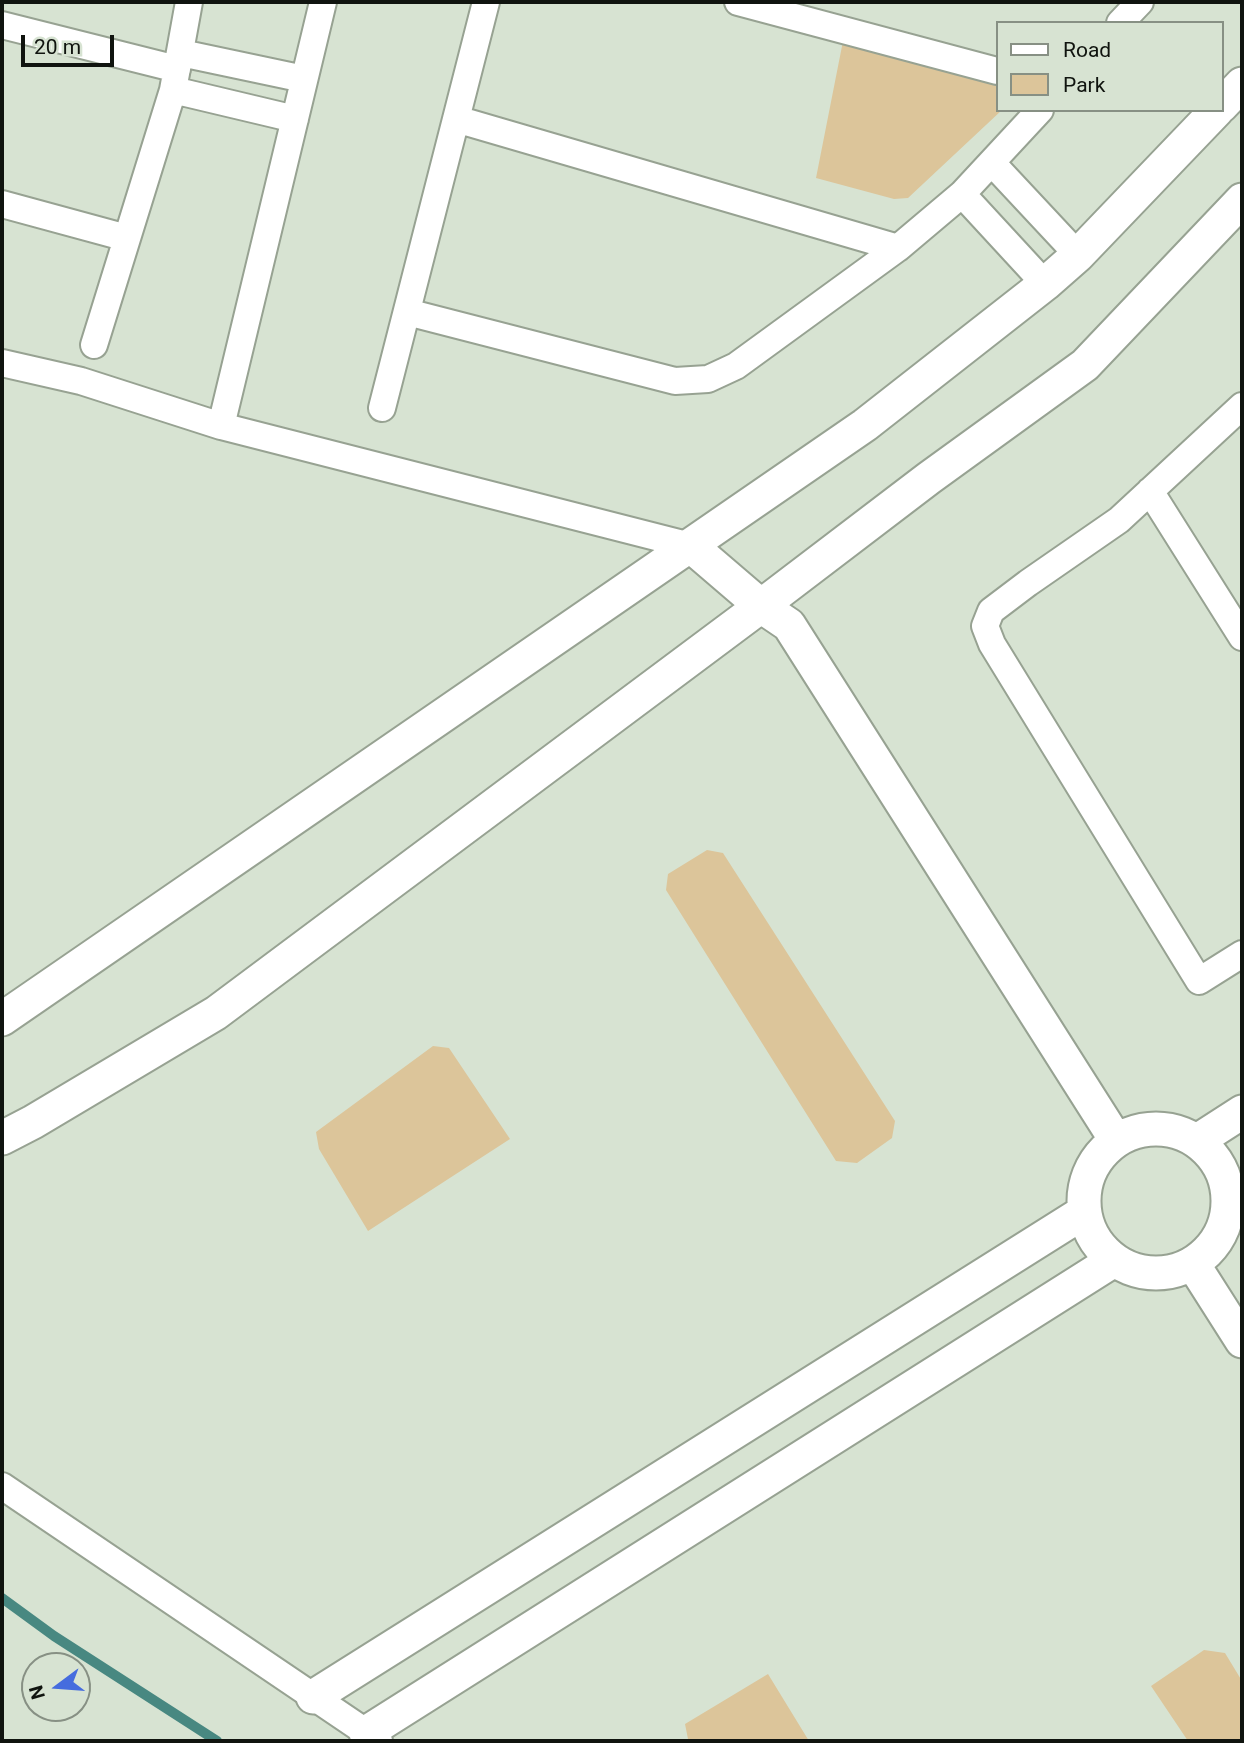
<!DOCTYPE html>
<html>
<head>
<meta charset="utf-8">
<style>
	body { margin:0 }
	#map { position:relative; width:1244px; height:1743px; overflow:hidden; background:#d7e3d2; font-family:Roboto,sans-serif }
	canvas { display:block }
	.frame { position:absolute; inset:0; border:4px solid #10140f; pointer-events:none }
	.legend { position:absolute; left:996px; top:21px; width:228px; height:91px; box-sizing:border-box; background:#d7e3d2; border:2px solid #879084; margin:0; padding:9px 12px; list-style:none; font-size:21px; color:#10140f }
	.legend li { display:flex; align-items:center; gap:14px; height:35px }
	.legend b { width:35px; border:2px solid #879084 }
	.north { position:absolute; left:21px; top:1652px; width:70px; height:70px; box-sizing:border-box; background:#d7e3d2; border:2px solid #879084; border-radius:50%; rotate:254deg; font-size:19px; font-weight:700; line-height:28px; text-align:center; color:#10140f }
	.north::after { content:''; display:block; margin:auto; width:24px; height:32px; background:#456cde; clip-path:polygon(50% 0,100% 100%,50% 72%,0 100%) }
	.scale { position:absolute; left:21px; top:35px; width:93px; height:32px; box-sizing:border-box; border:4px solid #10140f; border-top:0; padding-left:9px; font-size:21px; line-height:24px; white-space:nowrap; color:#10140f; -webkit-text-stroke:5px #d7e3d2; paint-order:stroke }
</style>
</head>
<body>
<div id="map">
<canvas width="1244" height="1743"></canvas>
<div class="frame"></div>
<ul class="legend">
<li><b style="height:9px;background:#fff"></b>Road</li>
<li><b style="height:19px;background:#dcc59a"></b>Park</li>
</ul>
<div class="north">N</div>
<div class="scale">20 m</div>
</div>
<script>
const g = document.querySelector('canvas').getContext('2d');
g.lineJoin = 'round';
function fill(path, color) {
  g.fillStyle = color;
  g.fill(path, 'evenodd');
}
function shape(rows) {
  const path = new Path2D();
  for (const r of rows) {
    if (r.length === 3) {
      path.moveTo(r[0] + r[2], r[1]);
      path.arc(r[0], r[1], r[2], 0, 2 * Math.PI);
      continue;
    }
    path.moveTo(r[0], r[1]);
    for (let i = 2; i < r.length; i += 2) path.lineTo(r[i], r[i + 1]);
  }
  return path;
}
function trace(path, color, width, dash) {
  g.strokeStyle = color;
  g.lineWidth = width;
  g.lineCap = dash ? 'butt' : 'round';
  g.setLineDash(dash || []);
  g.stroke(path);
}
const green = shape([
	[843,41,997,82,997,110,1002,110,908,198,894,199,816,178],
	[707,850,723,853,895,1121,892,1138,857,1163,836,1161,666,890,668,874],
	[433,1046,449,1048,510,1139,368,1231,319,1149,316,1132],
	[1204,1650,1225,1653,1242,1681,1242,1741,1188,1741,1151,1686],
	[768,1674,809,1741,691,1741,688,1739,685,1724]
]);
const stream = shape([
	[2,1598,54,1636,217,1741]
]);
const minor = shape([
	[738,2,997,71],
	[1120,23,1140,2],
	[2,25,177,69],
	[181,53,304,79],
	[173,90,295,119],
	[456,119,898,248],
	[993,164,1078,255],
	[962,194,1045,284],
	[2,204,127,238],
	[407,312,675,381,708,379,736,366,898,248,962,194,1040,110],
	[94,345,173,90,189,2],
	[2,363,81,381,221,426,691,546],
	[1242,406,1119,520,1028,583,991,611,985,626,992,644,1199,981,1242,954],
	[382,408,486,2],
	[221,426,323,2],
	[1150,491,1242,637],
	[2,1486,379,1741]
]);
const tertiary = shape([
	[1221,106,1242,84],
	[691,546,761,606,789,625,1116,1140],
	[2,1019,865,425,1045,284,1078,255,1217,110],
	[1156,1201,72],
	[2,1138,33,1122,216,1013,761,606,929,478,1085,365,1242,200],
	[1197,1141,1242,1112],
	[1193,1264,1242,1341],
	[313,1697,1084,1212],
	[366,1733,1114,1260]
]);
fill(green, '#dcc59a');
trace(stream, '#488881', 10);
trace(minor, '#97a292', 30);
trace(tertiary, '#97a292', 37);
trace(minor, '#fff', 26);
trace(tertiary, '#fff', 33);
</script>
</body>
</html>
